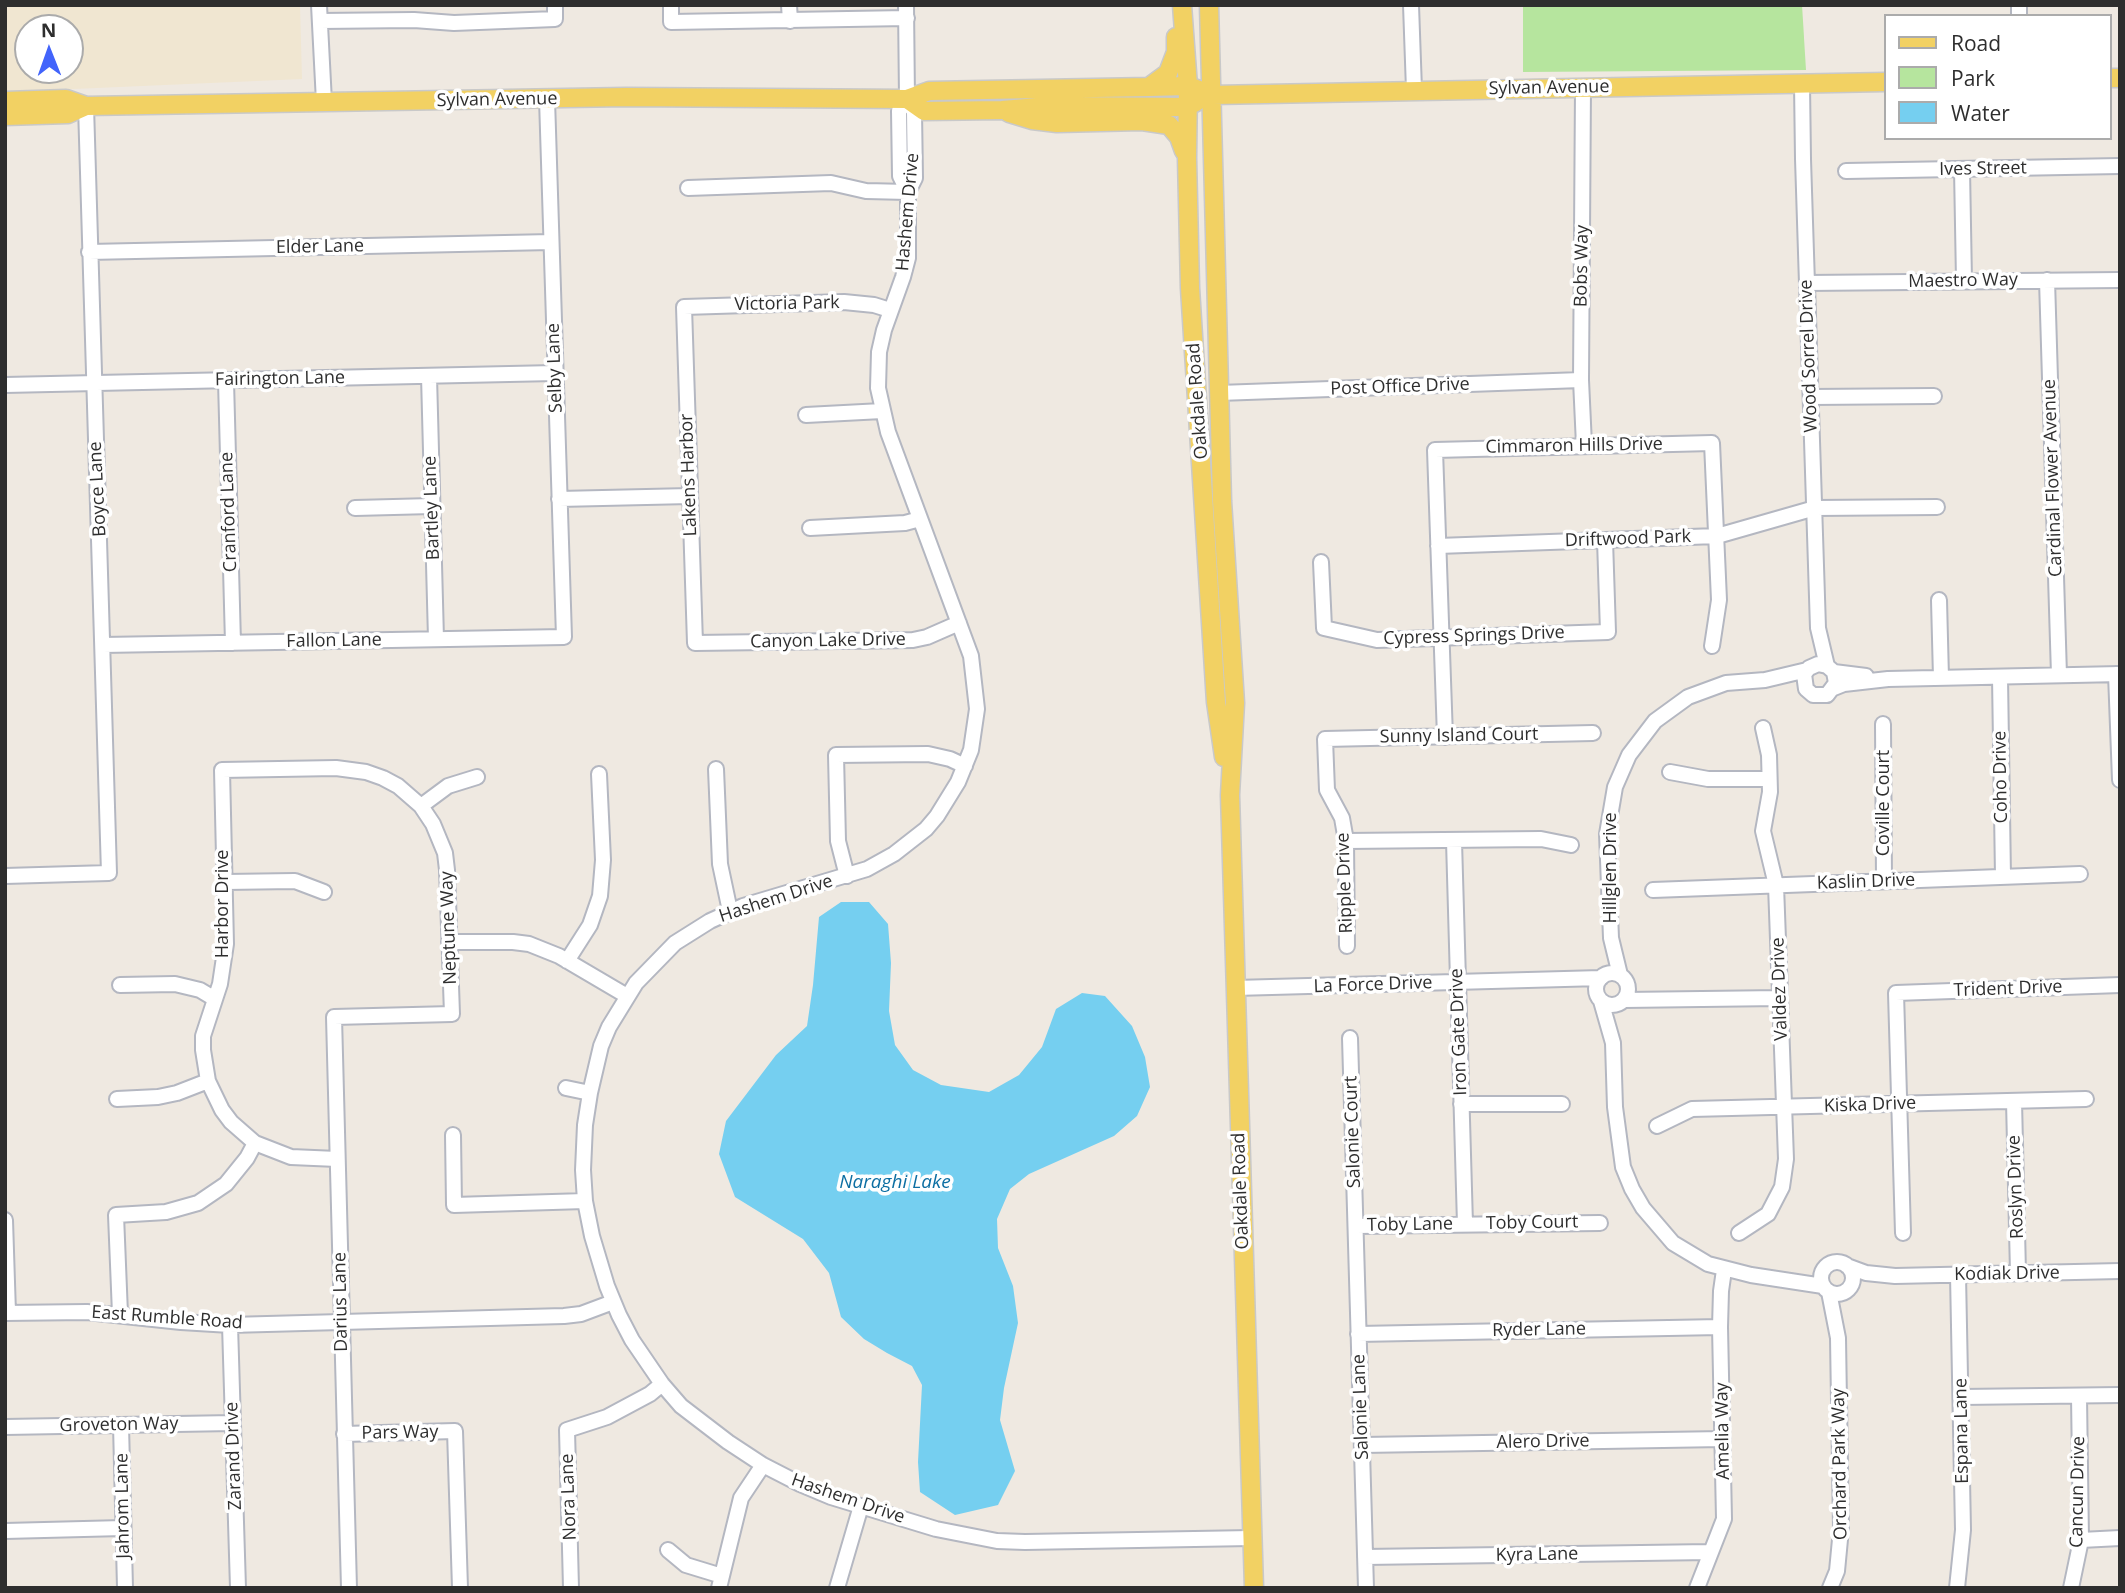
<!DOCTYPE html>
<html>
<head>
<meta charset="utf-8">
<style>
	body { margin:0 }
	#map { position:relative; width:2125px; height:1593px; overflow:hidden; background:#efe9e1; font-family:"Open Sans",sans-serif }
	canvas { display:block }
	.frame { position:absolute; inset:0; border:7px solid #2e2e2e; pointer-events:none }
	.legend { position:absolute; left:1884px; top:14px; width:228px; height:126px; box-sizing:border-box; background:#fff; border:2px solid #ababab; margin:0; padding:9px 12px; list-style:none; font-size:21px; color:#2e2e2e }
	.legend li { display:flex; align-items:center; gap:14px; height:35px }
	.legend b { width:35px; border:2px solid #ababab }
	.north { position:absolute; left:14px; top:14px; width:70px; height:70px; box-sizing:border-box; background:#fff; border:2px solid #ababab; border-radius:50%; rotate:359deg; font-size:19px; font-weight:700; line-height:28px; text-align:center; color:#2e2e2e }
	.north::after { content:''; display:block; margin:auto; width:24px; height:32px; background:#4264fb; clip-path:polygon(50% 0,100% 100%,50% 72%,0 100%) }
</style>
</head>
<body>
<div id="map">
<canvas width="2125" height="1593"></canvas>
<div class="frame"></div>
<ul class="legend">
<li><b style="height:9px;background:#f2d163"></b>Road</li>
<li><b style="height:19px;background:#b6e59e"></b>Park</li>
<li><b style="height:19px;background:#75cff0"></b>Water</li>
</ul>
<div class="north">N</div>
</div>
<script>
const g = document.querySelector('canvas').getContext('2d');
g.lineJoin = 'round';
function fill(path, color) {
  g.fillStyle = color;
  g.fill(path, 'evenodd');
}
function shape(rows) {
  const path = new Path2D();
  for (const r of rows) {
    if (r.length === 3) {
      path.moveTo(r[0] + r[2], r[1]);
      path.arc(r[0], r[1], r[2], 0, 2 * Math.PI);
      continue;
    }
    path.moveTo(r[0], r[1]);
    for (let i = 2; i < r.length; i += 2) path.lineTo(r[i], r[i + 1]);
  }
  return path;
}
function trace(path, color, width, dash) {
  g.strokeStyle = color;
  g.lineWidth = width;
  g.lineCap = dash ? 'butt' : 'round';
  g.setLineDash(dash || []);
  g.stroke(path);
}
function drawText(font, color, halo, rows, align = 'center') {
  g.font = font + ' "Open Sans",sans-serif';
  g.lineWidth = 7;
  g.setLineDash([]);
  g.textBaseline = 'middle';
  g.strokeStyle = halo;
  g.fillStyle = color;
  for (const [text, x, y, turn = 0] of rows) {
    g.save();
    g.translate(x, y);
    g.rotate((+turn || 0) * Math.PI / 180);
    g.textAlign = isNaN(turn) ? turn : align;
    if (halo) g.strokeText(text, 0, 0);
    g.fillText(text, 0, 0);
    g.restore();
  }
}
const education = shape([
	[5,5,300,5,302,79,5,92],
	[28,28,70,28,70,70,28,70]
]);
const green = shape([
	[1523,5,1802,5,1806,70,1523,72]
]);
const water = shape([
	[841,902,869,902,888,924,891,963,889,1011,895,1045,913,1070,941,1085,989,1092,1019,1075,1042,1047,1056,1009,1082,993,1105,996,1132,1026,1145,1057,1150,1087,1137,1116,1114,1136,1029,1174,1010,1189,997,1219,998,1248,1013,1286,1018,1323,1004,1388,1000,1420,1015,1471,998,1505,955,1515,920,1492,918,1462,922,1385,912,1366,887,1353,864,1339,841,1317,829,1273,803,1239,735,1197,719,1154,726,1121,776,1055,807,1026,813,985,819,917]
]);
const minor = shape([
	[319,5,324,102],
	[671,5,671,22,907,18],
	[789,5,790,21],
	[906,5,907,99,914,112,915,178,908,192,908,258,903,277,884,330,879,352,878,388,888,432,971,656,977,709,971,750,958,782,937,816,926,829,894,854,867,869,743,906,710,921,675,943,636,983,609,1027,601,1046,590,1093,585,1125,583,1170,585,1201,592,1236,607,1286,619,1315,632,1340,662,1384,681,1406,728,1442,763,1465,800,1484,831,1497,936,1529,997,1541,1025,1542,1251,1538],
	[1411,5,1414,90],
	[2019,5,2019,16],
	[320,21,414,20,454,23,555,19,555,5],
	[1802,84,1803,159,1818,628,1827,666],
	[1583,87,1581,380,1584,445],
	[907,99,899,111,900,176,908,192],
	[1962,169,1964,281],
	[1846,171,2120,166],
	[688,188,831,183,866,191,908,192],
	[89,252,551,242],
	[2047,280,2059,675],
	[1807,283,2120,280],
	[890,310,874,305,844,302,684,307,695,643,913,640,927,637,959,623],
	[429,376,436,639],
	[226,381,233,643],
	[5,385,555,373],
	[1219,393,1581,380],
	[1811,397,1934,396],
	[806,415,882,411],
	[559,499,690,496],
	[355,508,432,506],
	[810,528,905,523,920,519],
	[1438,546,1717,536,1815,508,1937,507],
	[1321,562,1324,628,1377,640,1608,632,1605,540],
	[1939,600,1941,678],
	[103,645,564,637,547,99],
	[1834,672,1836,683,1827,695,1813,695,1806,689,1804,674,1809,668,1818,664,1827,666,1834,672,1866,676],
	[2116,674,2120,780],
	[2000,677,2003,877],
	[1834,688,1844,684,1888,679,2120,674],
	[1883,724,1884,881],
	[1445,737,1435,450,1712,443,1719,600,1712,646],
	[716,769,720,864,730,911],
	[1670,772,1708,779,1769,779],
	[421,806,448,786,477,777],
	[1346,841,1541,839,1571,845],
	[1454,841,1465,1224],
	[5,876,109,873,86,106],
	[847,876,838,841,836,755,928,754,950,759,965,766],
	[225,882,295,881,324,892],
	[1653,890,2080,874],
	[449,942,513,942,529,944,559,956,627,996],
	[1347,946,1346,841,1342,818,1327,790,1325,739,1593,733],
	[567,961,590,925,600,896,603,860,599,774],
	[1612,989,16],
	[1620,975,1611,938,1607,834,1615,787,1629,755,1655,721,1688,697,1726,683,1765,680,1807,670],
	[120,985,175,984,200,990,215,999],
	[1235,988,1601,978],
	[1624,1000,1780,998],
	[1601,1001,1613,1043,1615,1107,1623,1167,1632,1189,1643,1208,1673,1243,1708,1264,1751,1275,1823,1286],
	[1350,1038,1366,1588],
	[566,1088,590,1093],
	[117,1099,158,1097,177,1093,208,1081],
	[2014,1101,2018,1273],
	[1461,1104,1562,1104],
	[1657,1126,1692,1109,2086,1099],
	[453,1135,454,1205,585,1201],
	[337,1159,291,1157,255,1143,231,1122,222,1110,208,1081,203,1050,203,1036,220,984,226,944,222,770,336,768,366,772,383,778,398,786,421,806,433,824,445,853,447,870,452,1014,334,1017,349,1588],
	[5,1220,8,1313],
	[1356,1226,1600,1223],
	[1739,1233,1768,1214,1782,1187,1786,1159,1776,885,1763,831,1770,792,1769,755,1763,728],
	[1903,1233,1896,993,2120,985],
	[1837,1278,16],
	[1847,1266,1866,1273,1895,1276,2120,1271],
	[1829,1292,1838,1338,1841,1529,1837,1571,1830,1588],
	[5,1313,87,1312,181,1322,230,1325,564,1316,581,1314,613,1302],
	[120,1314,116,1215,166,1212,198,1203,226,1184,247,1158,255,1143],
	[230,1325,238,1588],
	[1358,1334,1720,1327],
	[1962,1397,2120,1395],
	[121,1425,125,1588],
	[5,1427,233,1423],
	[344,1434,455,1431,460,1588],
	[1363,1445,1723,1439],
	[5,1531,123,1528],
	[2081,1540,2120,1538],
	[668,1550,686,1565,722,1576],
	[1365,1557,1710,1552],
	[571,1588,567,1430,607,1417,650,1394,662,1384],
	[719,1588,741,1498,763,1465],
	[837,1588,861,1506],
	[1697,1588,1724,1519,1720,1327,1721,1291,1724,1270],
	[1957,1588,1963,1530,1958,1275],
	[2071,1588,2081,1540,2079,1396]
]);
const major = shape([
	[1182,5,1188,86,1187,158,1190,288,1216,702,1224,757],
	[1209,5,1222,501,1235,703,1230,795,1254,1588],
	[2109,78,2120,78],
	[1149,87,1168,73,1176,52,1176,37],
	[907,99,924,111,1002,110,1052,106,1187,107,1196,102],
	[5,101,66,99,86,106,626,97,907,99,929,91,1149,87,1188,86,1213,95,1885,82],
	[1009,113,1032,120,1057,123,1142,121,1169,125,1179,137,1184,151],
	[5,116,68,114,86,106]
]);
const streetNames = [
	["Sylvan Avenue",1549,88,-1],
	["Sylvan Avenue",497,100,-1],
	["Ives Street",1983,169,-1],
	["Hashem Drive",908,212,-85],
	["Elder Lane",320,247,-1],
	["Bobs Way",1582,266,-89],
	["Maestro Way",1963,281,-1],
	["Victoria Park",787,304,-1],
	["Wood Sorrel Drive",1809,356,-92],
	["Selby Lane",555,368,-92],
	["Fairington Lane",280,379,-1],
	["Post Office Drive",1400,387,-2],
	["Oakdale Road",1198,401,-94],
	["Cimmaron Hills Drive",1574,446,-1],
	["Lakens Harbor",689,475,-92],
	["Cardinal Flower Avenue",2053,478,-92],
	["Boyce Lane",98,489,-93],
	["Bartley Lane",432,508,-92],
	["Cranford Lane",229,512,-92],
	["Driftwood Park",1628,539,-2],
	["Cypress Springs Drive",1474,636,-2],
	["Fallon Lane",334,641,-1],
	["Canyon Lake Drive",828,641,-1],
	["Sunny Island Court",1459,736,-1],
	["Coho Drive",2001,777,-91],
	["Coville Court",1884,803,-90],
	["Hillglen Drive",1611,868,-90],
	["Kaslin Drive",1866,882,-2],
	["Ripple Drive",1345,883,-92],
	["Hashem Drive",776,899,-18],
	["Harbor Drive",223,904,-90],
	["Neptune Way",449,928,-92],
	["La Force Drive",1373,985,-2],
	["Valdez Drive",1780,989,-92],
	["Trident Drive",2008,989,-2],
	["Iron Gate Drive",1459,1032,-92],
	["Kiska Drive",1870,1105,-2],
	["Salonie Court",1353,1132,-92],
	["Roslyn Drive",2016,1187,-92],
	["Oakdale Road",1241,1191,-92],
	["Toby Court",1532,1223,-1],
	["Toby Lane",1410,1225,-1],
	["Kodiak Drive",2007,1274,-1],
	["Darius Lane",341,1302,-91],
	["East Rumble Road",167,1318,4],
	["Ryder Lane",1539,1330,-1],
	["Salonie Lane",1361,1407,-92],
	["Groveton Way",119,1425,-1],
	["Amelia Way",1723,1431,-91],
	["Espana Lane",1962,1431,-91],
	["Pars Way",400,1433,-1],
	["Alero Drive",1543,1442,-1],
	["Zarand Drive",234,1456,-92],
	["Orchard Park Way",1840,1464,-91],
	["Cancun Drive",2078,1492,-89],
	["Nora Lane",569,1497,-92],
	["Hashem Drive",848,1499,19],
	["Jahrom Lane",123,1506,-91],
	["Kyra Lane",1537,1555,-1]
];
const waterNames = [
	["Naraghi Lake",895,1183]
];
fill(education, '#f0e6d1');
fill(green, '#b6e59e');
fill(water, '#75cff0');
trace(minor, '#b4b7c1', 18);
trace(major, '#c9c9c9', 21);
trace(minor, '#fff', 14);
trace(major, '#f2d163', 18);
drawText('18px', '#2e2e2e', '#fff', streetNames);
drawText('italic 19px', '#0d6fa3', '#fff', waterNames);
</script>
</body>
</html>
